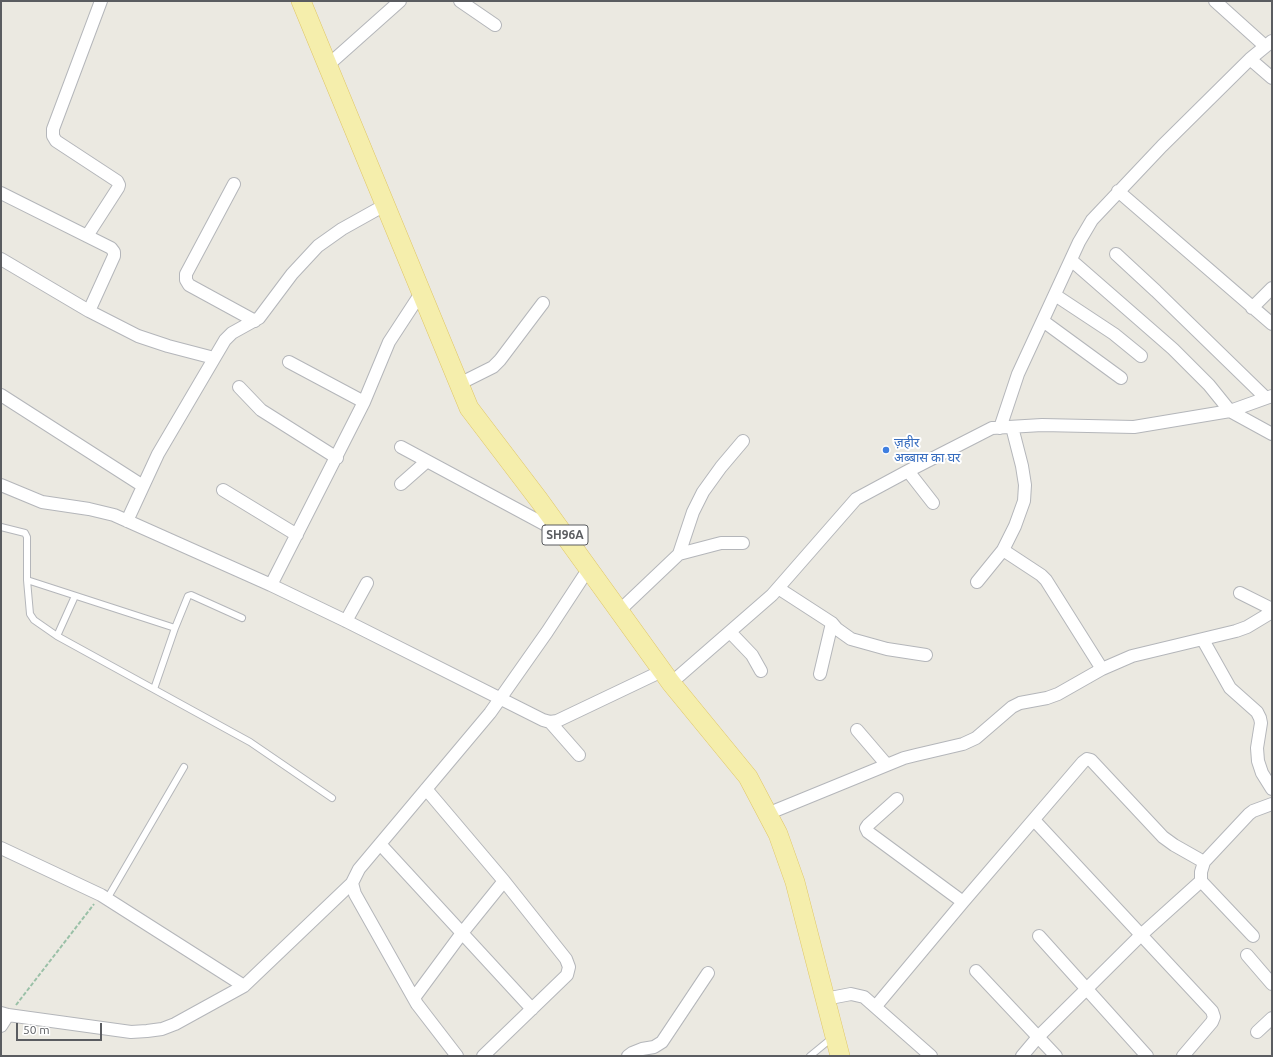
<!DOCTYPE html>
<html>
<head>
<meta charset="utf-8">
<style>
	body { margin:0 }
	#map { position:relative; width:1273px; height:1057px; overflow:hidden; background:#ebe9e1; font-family:Ubuntu,sans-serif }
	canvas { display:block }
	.frame { position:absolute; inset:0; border:2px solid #5a5c60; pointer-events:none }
	.scale { position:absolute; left:16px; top:1023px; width:86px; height:18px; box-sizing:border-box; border:2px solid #5a5c60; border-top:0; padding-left:5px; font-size:12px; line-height:14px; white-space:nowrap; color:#5a5c60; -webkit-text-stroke:3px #fff; paint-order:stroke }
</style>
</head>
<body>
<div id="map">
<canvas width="1273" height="1057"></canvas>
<div class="frame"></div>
<div class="scale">50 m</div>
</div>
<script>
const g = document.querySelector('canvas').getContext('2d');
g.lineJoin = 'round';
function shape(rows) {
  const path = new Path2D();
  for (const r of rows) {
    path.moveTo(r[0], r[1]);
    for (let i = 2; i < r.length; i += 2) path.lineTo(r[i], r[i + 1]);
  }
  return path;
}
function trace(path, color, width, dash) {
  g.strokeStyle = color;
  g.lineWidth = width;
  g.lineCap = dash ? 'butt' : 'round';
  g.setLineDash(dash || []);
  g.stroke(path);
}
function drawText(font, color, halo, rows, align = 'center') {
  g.font = font + ' Ubuntu,"Noto Sans Devanagari",sans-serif';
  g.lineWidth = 4;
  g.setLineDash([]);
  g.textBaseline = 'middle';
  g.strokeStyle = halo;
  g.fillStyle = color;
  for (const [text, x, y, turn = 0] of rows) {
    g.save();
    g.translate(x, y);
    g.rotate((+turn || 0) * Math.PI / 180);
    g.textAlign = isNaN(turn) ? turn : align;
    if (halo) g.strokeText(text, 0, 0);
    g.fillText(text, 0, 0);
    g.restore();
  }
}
const path = shape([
	[16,1005,94,904]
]);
const lane = shape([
	[1,527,25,533,27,537,27,580,175,628],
	[27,580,30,614,34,620,57,636,250,742,332,798],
	[57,636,75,596],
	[154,689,175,628,188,596,191,595,242,618],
	[107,899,184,767],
	[810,1056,832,1038]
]);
const street = shape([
	[460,1,495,25],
	[1215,1,1265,46],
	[1250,59,1272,78],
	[327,66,400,1],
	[234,184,186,274,186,280,189,285,255,321],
	[1118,191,1272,324],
	[1,193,111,248,114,252,114,256,89,311],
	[87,236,118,188,119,185,117,181,56,141,53,136,53,129,101,1],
	[1116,254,1156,291,1266,398],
	[1,259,89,311,138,336,168,346,214,358],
	[1071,260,1173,349,1209,385,1230,411,1272,434],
	[1055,295,1114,334,1141,356],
	[1252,308,1272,288],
	[1043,321,1121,378],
	[289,362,364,402],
	[459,384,493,367,500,360,543,303],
	[239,387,261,410,337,458],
	[1,395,143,486],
	[1000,428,1018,374,1079,242,1092,220,1162,146,1250,59,1272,41],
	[401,447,559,532],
	[908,471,933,503],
	[401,484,426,462],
	[1,485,42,502,89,509,114,515,271,585,346,621,543,720,550,722,557,721,662,671],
	[223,490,297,535],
	[127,521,158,454,225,340,232,333,259,318,292,274,318,246,342,229,385,205],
	[1003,550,1041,575,1046,580,1102,669],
	[679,554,721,543,743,543],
	[977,582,1003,550,1015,526,1024,501,1025,485,1022,466,1012,427],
	[271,585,364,402,389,342,421,293],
	[778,588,832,623,837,629,851,639,887,649,926,655],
	[1240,593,1272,609],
	[619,611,679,554,693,512,703,492,721,467,743,441],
	[346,621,367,583],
	[730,632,752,655,761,671],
	[1203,640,1230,688,1257,712,1260,718,1261,723,1257,748,1258,761,1262,773,1272,789],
	[820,674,832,623],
	[671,683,772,595,856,499,908,471,992,428,1042,425,1134,427,1230,411,1272,396],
	[550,722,579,755],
	[857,730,887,765],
	[426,789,504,881,566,959,569,967,567,975,483,1056],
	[897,799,868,825,866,828,868,832,963,902],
	[767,814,904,758,916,755,963,744,976,738,1012,707,1020,703,1047,698,1058,694,1102,669,1132,656,1236,631,1247,627,1272,612],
	[1034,820,1212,1011,1214,1017,1212,1022,1183,1056],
	[380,844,532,1009],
	[1,848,101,895,244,986],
	[1039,936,1147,1056],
	[1253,936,1201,881,1201,872,1204,862,1249,814,1253,811,1272,804],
	[1247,955,1272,984],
	[976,971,1056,1056],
	[414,998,462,933,504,881],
	[825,999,851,994,864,997,931,1056],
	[876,1006,963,902,1083,762,1087,759,1091,760,1163,837,1174,845,1204,862],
	[1,1013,8,1015,131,1032,147,1031,162,1029,175,1024,244,986,352,883],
	[1,1026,8,1015],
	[1257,1032,1272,1018],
	[457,1056,417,1004,355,894,352,883,359,869,490,713,547,632,589,568],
	[628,1056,632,1053,642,1049,654,1047,662,1042,708,973],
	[1022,1056,1038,1037,1141,935,1201,881]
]);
const primary = shape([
	[301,1,469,408,539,500,671,683,748,777,778,834,795,882,840,1056]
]);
const markers = [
	[886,450,4,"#3f7fe0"]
];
const shields = [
	[565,535,46]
];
const shieldNames = [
	["SH96A",565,535]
];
const shopNames = [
	["ज़हीर",894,443],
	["अब्बास का घर",894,458]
];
trace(lane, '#b4b6ba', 8);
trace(street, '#b4b6ba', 14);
trace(primary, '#e0c665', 20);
trace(path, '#9ac0a7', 2, [4, 2]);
trace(lane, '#fff', 6);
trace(street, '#fff', 12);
trace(primary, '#f5eeac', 19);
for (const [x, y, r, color] of markers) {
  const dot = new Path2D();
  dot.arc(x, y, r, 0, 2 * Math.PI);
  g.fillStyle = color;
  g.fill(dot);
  trace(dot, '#fff', 1.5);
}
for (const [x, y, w] of shields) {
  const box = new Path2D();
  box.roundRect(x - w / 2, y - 10, w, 20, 3);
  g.fillStyle = '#fff';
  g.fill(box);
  trace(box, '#5a5c60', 1);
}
drawText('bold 12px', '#5a5c60', null, shieldNames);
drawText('13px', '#366cbe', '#fff', shopNames, 'left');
</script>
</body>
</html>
